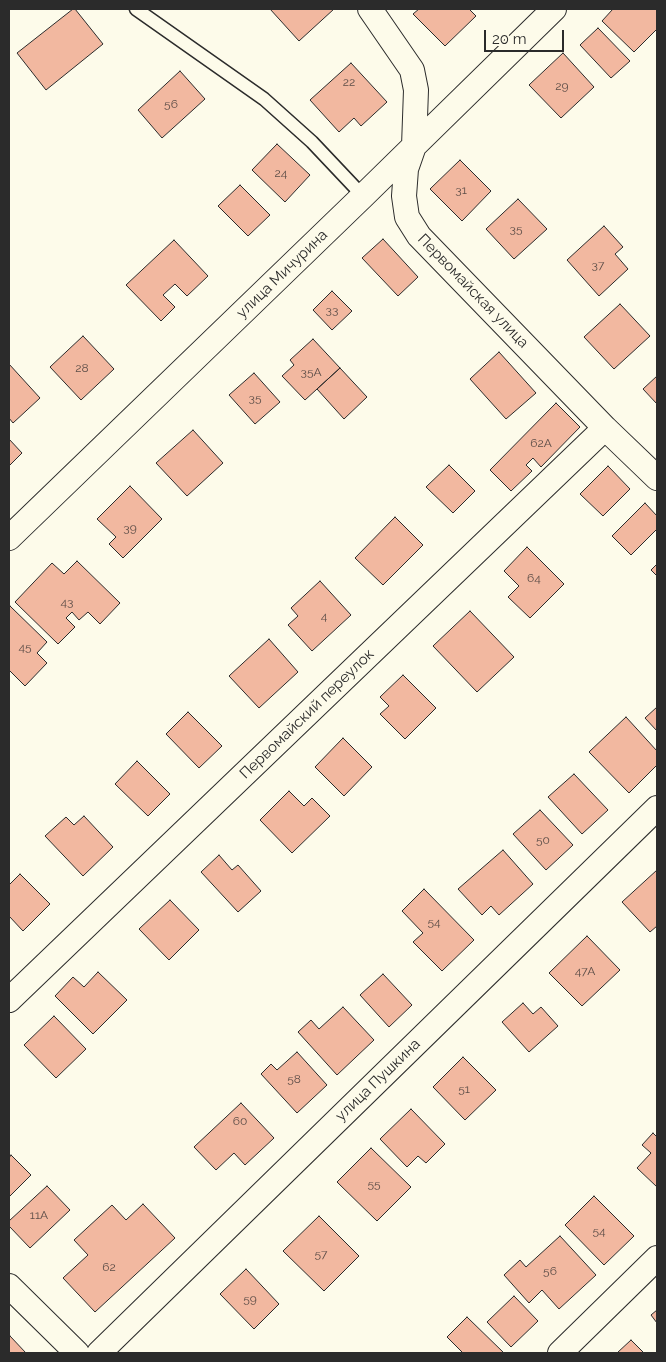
<!DOCTYPE html>
<html>
<head>
<meta charset="utf-8">
<style>
	body { margin:0 }
	#map { position:relative; width:666px; height:1362px; overflow:hidden; background:#fdfbea; font-family:Raleway,sans-serif }
	canvas { display:block }
	.frame { position:absolute; inset:0; border:10px solid #2b2b2b; pointer-events:none }
	.scale { position:absolute; left:484px; top:30px; width:80px; height:22px; box-sizing:border-box; border:2px solid #2b2b2b; border-top:0; padding-left:6px; font-size:15px; line-height:18px; white-space:nowrap; color:#2b2b2b; -webkit-text-stroke:4px #fdfbea; paint-order:stroke }
</style>
</head>
<body>
<div id="map">
<canvas width="666" height="1362"></canvas>
<div class="frame"></div>
<div class="scale">20 m</div>
</div>
<script>
const g = document.querySelector('canvas').getContext('2d');
g.lineJoin = 'round';
function fill(path, color) {
  g.fillStyle = color;
  g.fill(path, 'evenodd');
}
function shape(rows) {
  const path = new Path2D();
  for (const r of rows) {
    path.moveTo(r[0], r[1]);
    for (let i = 2; i < r.length; i += 2) path.lineTo(r[i], r[i + 1]);
  }
  return path;
}
function trace(path, color, width, dash) {
  g.strokeStyle = color;
  g.lineWidth = width;
  g.lineCap = dash ? 'butt' : 'round';
  g.setLineDash(dash || []);
  g.stroke(path);
}
function drawText(font, color, halo, rows, align = 'center') {
  g.font = font + ' Raleway,sans-serif';
  g.lineWidth = 4;
  g.setLineDash([]);
  g.textBaseline = 'middle';
  g.strokeStyle = halo;
  g.fillStyle = color;
  for (const [text, x, y, turn = 0] of rows) {
    g.save();
    g.translate(x, y);
    g.rotate((+turn || 0) * Math.PI / 180);
    g.textAlign = isNaN(turn) ? turn : align;
    if (halo) g.strokeText(text, 0, 0);
    g.fillText(text, 0, 0);
    g.restore();
  }
}
const building = shape([
	[73,9,75,9,103,44,46,90,17,53,73,9],
	[270,9,334,9,299,41,270,9],
	[419,9,469,9,476,16,445,46,413,14,419,9],
	[613,9,657,9,657,29,634,52,602,21,613,9],
	[598,28,630,61,611,78,580,45,598,28],
	[563,53,594,87,561,118,529,85,563,53],
	[351,63,387,102,361,126,354,118,339,132,310,100,351,63],
	[180,71,205,99,162,138,138,110,180,71],
	[277,144,310,175,285,202,252,170,277,144],
	[460,160,491,191,462,221,430,189,460,160],
	[240,185,270,215,248,236,218,206,240,185],
	[518,199,547,229,514,259,486,229,518,199],
	[604,226,623,247,615,254,628,269,599,296,567,260,604,226],
	[383,239,418,277,398,296,362,258,383,239],
	[174,240,208,276,187,296,175,284,163,295,175,307,161,321,126,285,174,240],
	[332,291,352,311,332,330,313,310,332,291],
	[620,304,650,336,614,369,584,337,620,304],
	[83,336,114,369,81,400,50,367,83,336],
	[313,339,340,368,305,400,282,376,294,365,290,360,313,339],
	[499,352,536,393,506,419,470,379,499,352],
	[9,364,40,398,13,423,9,418,9,364],
	[340,368,367,397,344,419,317,389,340,368],
	[254,373,280,402,255,424,229,395,254,373],
	[657,376,657,404,643,389,657,376],
	[556,403,580,427,541,467,533,458,526,465,532,471,511,491,490,470,556,403],
	[193,430,223,463,187,496,156,463,193,430],
	[9,439,22,453,9,466,9,439],
	[449,465,475,491,453,513,426,487,449,465],
	[608,466,630,489,603,516,580,494,608,466],
	[130,486,162,519,123,558,109,544,116,537,97,519,130,486],
	[645,503,657,516,657,529,631,555,612,536,645,503],
	[395,517,423,545,383,585,355,558,395,517],
	[527,547,564,584,530,618,508,597,519,586,504,571,527,547],
	[77,561,120,603,100,624,88,612,79,620,72,612,66,618,75,627,58,644,15,602,52,563,64,574,77,561],
	[657,564,657,576,651,570,657,564],
	[320,581,351,615,312,651,288,625,298,616,291,608,320,581],
	[10,606,47,642,37,653,47,663,25,686,9,670,9,608,10,606],
	[470,611,514,657,477,692,433,646,470,611],
	[269,639,298,672,259,708,229,676,269,639],
	[403,675,436,708,405,739,380,714,389,706,380,697,403,675],
	[657,707,657,731,645,718,657,707],
	[188,712,222,746,199,768,166,734,188,712],
	[626,717,657,751,657,765,629,793,589,752,626,717],
	[343,738,372,767,344,796,315,767,343,738],
	[137,761,170,794,148,816,115,784,137,761],
	[574,774,608,810,582,834,548,797,574,774],
	[289,791,304,806,312,798,330,816,292,853,260,820,289,791],
	[540,810,573,845,546,870,513,834,540,810],
	[84,816,113,847,83,876,45,836,66,817,74,825,84,816],
	[503,850,533,884,499,915,491,906,482,915,458,889,503,850],
	[219,855,232,870,238,865,261,891,238,912,201,872,219,855],
	[657,870,657,926,650,932,622,902,657,870],
	[20,874,50,904,23,931,9,916,9,885,20,874],
	[424,889,474,940,442,971,413,942,423,933,402,911,424,889],
	[170,900,199,930,169,960,139,929,170,900],
	[587,936,620,970,582,1006,549,973,587,936],
	[98,972,127,1000,93,1034,55,996,73,977,84,987,98,972],
	[383,974,412,1005,389,1027,360,995,383,974],
	[523,1003,533,1014,541,1007,558,1026,529,1052,502,1022,523,1003],
	[343,1007,374,1040,337,1075,298,1032,311,1020,319,1029,343,1007],
	[54,1016,86,1049,56,1078,24,1045,54,1016],
	[297,1052,327,1085,297,1113,261,1074,271,1064,277,1070,297,1052],
	[463,1057,496,1090,465,1120,433,1087,463,1057],
	[241,1103,274,1138,245,1165,234,1153,216,1170,194,1147,241,1103],
	[411,1109,445,1144,426,1163,418,1156,407,1167,380,1139,411,1109],
	[653,1133,657,1137,657,1187,637,1168,651,1153,642,1145,653,1133],
	[371,1148,411,1187,377,1221,337,1182,371,1148],
	[11,1155,31,1175,9,1197,9,1158,11,1155],
	[47,1186,70,1210,30,1248,9,1226,9,1221,47,1186],
	[594,1196,634,1236,604,1265,565,1225,594,1196],
	[143,1204,175,1238,95,1312,63,1278,88,1255,74,1240,112,1205,126,1220,143,1204],
	[319,1216,359,1256,324,1291,283,1251,319,1216],
	[560,1236,596,1275,559,1309,542,1290,529,1303,504,1275,520,1260,526,1267,560,1236],
	[246,1269,279,1304,254,1329,220,1294,246,1269],
	[514,1296,538,1321,511,1347,487,1322,514,1296],
	[657,1310,657,1323,651,1315,657,1310],
	[467,1317,504,1353,463,1353,447,1337,467,1317],
	[10,1336,26,1353,9,1353,9,1337,10,1336],
	[631,1340,644,1353,617,1353,631,1340]
]);
const service = shape([
	[136,9,264,99,312,142,363,196]
]);
const minor = shape([
	[370,9,412,70,416,90,414,146,406,169,404,196,407,217,419,236,605,428,657,478],
	[9,538,363,196,554,9],
	[9,1000,605,428],
	[9,1286,77,1353],
	[99,1353,657,808],
	[560,1353,657,1258]
]);
const numberNames = [
	["22",349,82],
	["29",562,86],
	["56",171,104],
	["24",281,173],
	["31",461,190],
	["35",516,229],
	["37",598,265],
	["33",332,310],
	["28",82,368],
	["35А",311,372],
	["35",255,398],
	["62А",541,443],
	["39",130,528],
	["64",534,578],
	["43",67,602],
	["4",324,616],
	["45",25,647],
	["50",543,840],
	["54",434,922],
	["47А",585,971],
	["58",294,1079],
	["51",464,1089],
	["60",240,1121],
	["55",374,1184],
	["11А",39,1215],
	["54",599,1231],
	["57",321,1254],
	["62",109,1267],
	["56",550,1271],
	["59",250,1299]
];
const streetNames = [
	["улица Мичурина",282,274,-44],
	["Первомайская улица",473,291,46],
	["Первомайский переулок",307,714,-44],
	["улица Пушкина",378,1080,-44]
];
fill(building, '#f2b8a0');
trace(building, '#2b2b2b', 1);
trace(service, '#2b2b2b', 15);
trace(minor, '#2b2b2b', 26);
trace(service, '#fdfbea', 12);
trace(minor, '#fdfbea', 24);
drawText('12px', '#5d4e48', null, numberNames);
drawText('15px', '#2b2b2b', '#fdfbea', streetNames);
</script>
</body>
</html>
